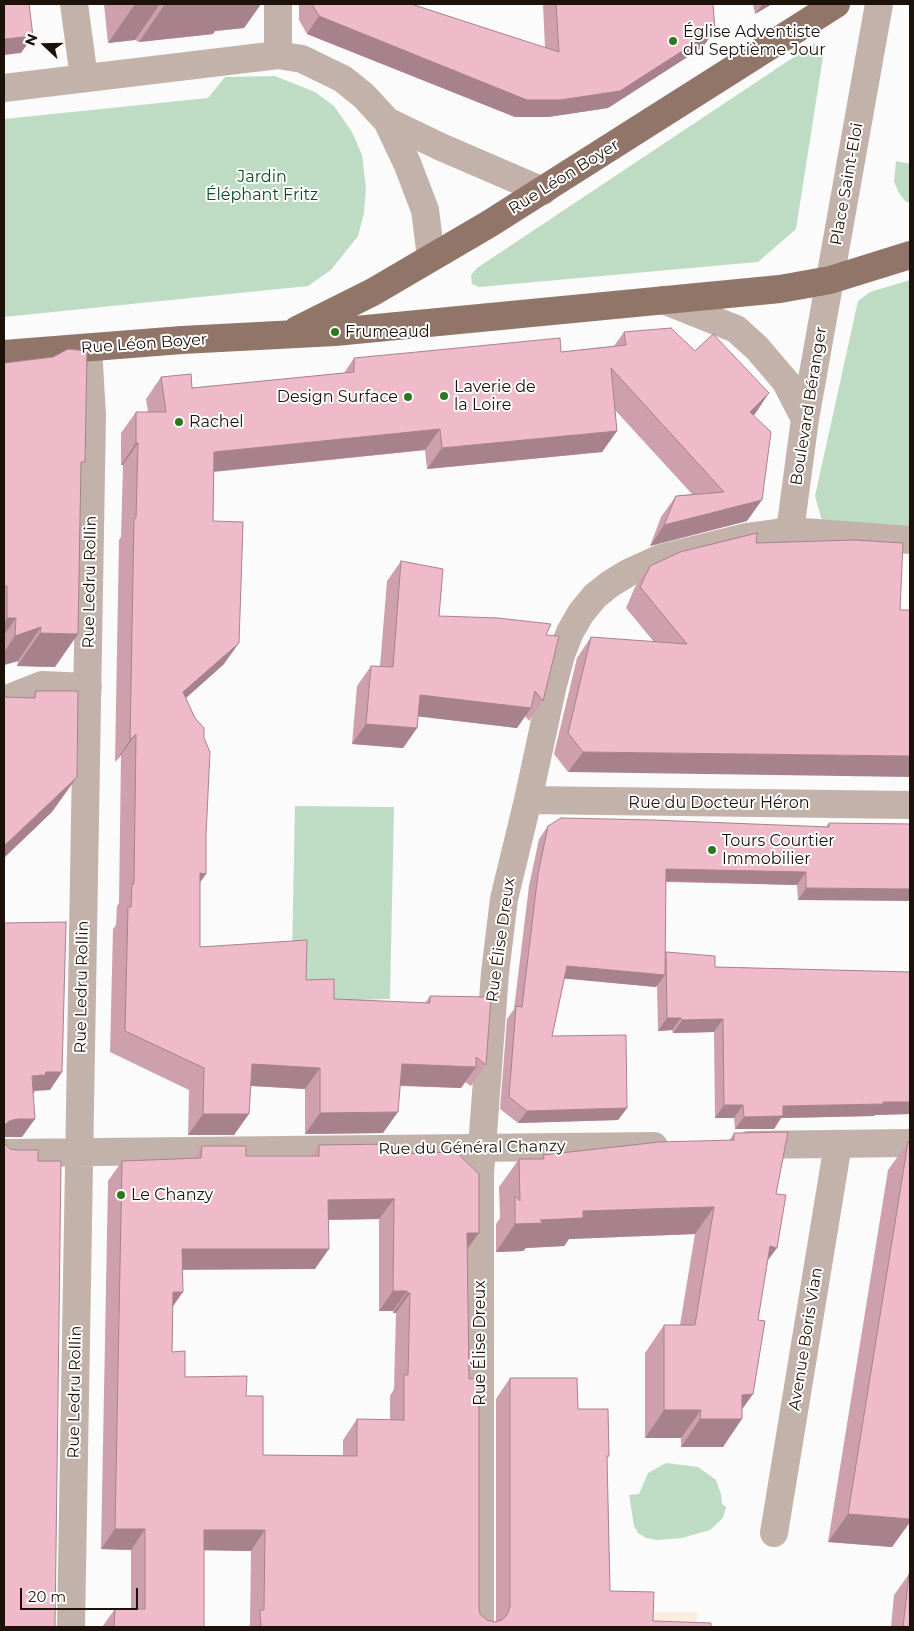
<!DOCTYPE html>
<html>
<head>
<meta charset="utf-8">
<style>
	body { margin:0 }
	#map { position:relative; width:914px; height:1631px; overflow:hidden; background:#fbfbfb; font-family:Montserrat,sans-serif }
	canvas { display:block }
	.frame { position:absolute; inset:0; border:5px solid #1d1209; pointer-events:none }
	.north { position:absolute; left:20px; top:20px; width:50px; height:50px; -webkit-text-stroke:4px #fff; paint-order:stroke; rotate:291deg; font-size:14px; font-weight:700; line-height:20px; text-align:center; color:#1d1209 }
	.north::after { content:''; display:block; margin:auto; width:18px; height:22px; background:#1d1209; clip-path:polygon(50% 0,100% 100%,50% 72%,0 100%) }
	.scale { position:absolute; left:20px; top:1588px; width:118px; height:22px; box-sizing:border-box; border:2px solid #1d1209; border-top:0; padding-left:6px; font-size:15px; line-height:18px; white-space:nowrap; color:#1d1209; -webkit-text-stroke:4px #fff; paint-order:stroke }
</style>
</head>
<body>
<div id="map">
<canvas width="914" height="1631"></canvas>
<div class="frame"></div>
<div class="north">N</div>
<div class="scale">20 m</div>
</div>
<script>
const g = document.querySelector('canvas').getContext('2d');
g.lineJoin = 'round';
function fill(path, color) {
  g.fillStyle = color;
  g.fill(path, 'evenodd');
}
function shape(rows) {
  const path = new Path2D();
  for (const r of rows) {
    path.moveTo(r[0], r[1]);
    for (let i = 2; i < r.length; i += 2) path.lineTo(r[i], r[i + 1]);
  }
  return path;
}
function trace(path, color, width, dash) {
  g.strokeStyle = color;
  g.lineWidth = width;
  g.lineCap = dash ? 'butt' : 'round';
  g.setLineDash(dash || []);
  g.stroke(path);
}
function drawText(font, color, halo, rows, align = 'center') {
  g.font = font + ' Montserrat,sans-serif';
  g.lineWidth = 4;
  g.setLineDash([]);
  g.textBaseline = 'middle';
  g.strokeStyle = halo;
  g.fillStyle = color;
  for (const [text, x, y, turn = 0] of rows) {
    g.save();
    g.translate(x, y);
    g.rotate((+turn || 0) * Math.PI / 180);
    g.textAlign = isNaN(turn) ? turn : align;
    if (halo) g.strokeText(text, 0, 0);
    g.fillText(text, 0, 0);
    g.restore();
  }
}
const built = shape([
	[639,1612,697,1612,697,1627,639,1627]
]);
const green = shape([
	[815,43,823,57,796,229,758,262,479,287,472,284,471,275,477,268],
	[275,76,315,92,334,106,352,132,362,155,366,188,364,213,358,236,331,270,308,286,4,317,4,119,208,98,225,77],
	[896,161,910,164,910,203,905,201,899,193,894,182],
	[910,280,910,529,822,521,815,496,858,301,870,292],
	[295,806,394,807,390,999,291,1002],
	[666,1463,698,1467,716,1480,721,1494,722,1504,726,1507,723,1518,710,1530,682,1538,657,1540,646,1538,638,1533,634,1526,629,1495,639,1494,648,1473]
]);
const minor = shape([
	[74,4,84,78],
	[278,4,278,55],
	[4,88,278,55,302,59,343,79,364,96,387,121,407,163,425,210,431,257],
	[387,121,441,147,543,191],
	[663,300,736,329,757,348,786,382,805,419],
	[790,531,805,419,879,4],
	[4,700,42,685,88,687],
	[528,800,910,805],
	[749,1145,910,1143],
	[4,1153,654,1146],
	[774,1533,838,1144],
	[71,1627,92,415,88,348],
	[480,1627,480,1174,495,973,504,899,528,800,552,689,561,655,570,632,581,613,595,596,610,584,628,573,661,558,746,537,790,531,910,540]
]);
const major = shape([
	[297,330,373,292,489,224,836,4],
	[4,354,182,340,335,332,780,289,830,280,910,255]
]);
const wall = shape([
	[104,4,261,4,244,28,215,31,213,34,139,42,135,40,108,43],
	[299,4,411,4,545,48,543,4,713,4,703,47,608,108,548,117,515,117,307,34,299,20],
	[753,4,772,4,755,14],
	[624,332,755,414,753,415,747,521,650,546,661,517,676,496,692,494,615,410,617,431,602,452,427,469,425,450,214,472,213,521,224,664,186,698,204,738,206,874,200,882,200,947,306,980,334,999,425,1003,430,996,486,1065,471,1086,465,1082,461,1088,400,1086,383,1133,305,1134,305,1089,250,1086,234,1135,188,1135,189,1090,110,1052,113,929,116,925,117,906,119,903,121,755,115,762,119,540,121,537,123,465,121,465,121,433,136,412,148,412,146,399,161,377,192,388,344,373,354,358,561,352,614,346],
	[4,363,81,467,55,667,17,666,18,661,4,665],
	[855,540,568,772,554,754,577,658,591,637,654,642,626,608,635,587,650,566,756,543],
	[401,561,439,616,546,635,543,701,529,721,525,716,517,728,418,716,417,728,403,748,352,744,357,686,371,666,380,666,387,581],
	[36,691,52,812,31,698],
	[829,823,910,824,798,900,797,885,666,882,665,954,666,952,715,967,910,972,910,1114,875,1115,874,1116,781,1118,774,1129,735,1129,734,1118,715,1118,714,1032,673,1033,672,1030,658,1031,657,985,656,987,564,978,552,1036,627,1108,618,1120,518,1123,500,1109,507,1019,514,1009,529,886,539,839,548,826,826,827],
	[734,1133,776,1194,767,1261,758,1320,753,1394,742,1409,723,1447,681,1447,681,1438,645,1438,645,1353,664,1325,680,1325,695,1234,569,1239,564,1246,526,1248,523,1251,496,1252,496,1224,500,1218,499,1187,519,1159,540,1159,543,1155,729,1141],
	[908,1142,910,1522,892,1547,828,1542,888,1170],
	[319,1145,395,1154,467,1249,469,1379,479,1607,480,1614,487,1620,496,1622,496,1399,510,1378,578,1409,609,1456,607,1458,610,1591,653,1621,711,1627,248,1627,250,1625,251,1551,204,1550,204,1627,102,1627,115,1609,131,1609,131,1550,101,1549,108,1181,122,1161,194,1158,202,1146,246,1156,311,1156],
	[379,1219,379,1311,393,1311,393,1313,396,1313,394,1389,390,1396,390,1420,357,1419,343,1440,343,1455,263,1455,246,1396,185,1377,172,1352,173,1306,183,1269,315,1269,328,1220],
	[909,1574,910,1627,891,1627,894,1595]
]);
const shadedWall = shape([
	[135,4,160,4,135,40,108,43],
	[165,4,261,4,244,28,215,31,213,34,139,42],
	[763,4,772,4,755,14],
	[319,16,527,100,715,30,703,47,608,108,548,117,515,117,307,34],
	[33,36,21,53,4,55,4,39],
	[769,393,755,414,735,433,750,412],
	[440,429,425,450,199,473,214,452],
	[617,431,602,452,427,469,442,448],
	[136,443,138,443,123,465,121,465],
	[762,500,747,521,650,546,664,525],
	[7,618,16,618,4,635,4,622],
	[41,627,18,661,4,665,4,652,15,636],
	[40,633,78,634,55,667,17,666],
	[239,643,224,664,168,714,183,692],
	[420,695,531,708,517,728,406,715],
	[366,724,417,728,403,748,352,744],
	[136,734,121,755,115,762,130,740],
	[583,752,910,756,910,777,568,772],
	[77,777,52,812,4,858,4,846],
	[666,869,806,872,797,885,657,881],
	[200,873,206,874,191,895],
	[806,888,910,889,910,901,798,900],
	[567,966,665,975,656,987,558,978],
	[667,1018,681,1018,672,1030,658,1031],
	[723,1019,714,1032,673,1033,682,1020],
	[252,1064,320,1068,305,1089,237,1085],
	[402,1064,476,1067,461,1088,387,1085],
	[46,1072,62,1072,50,1090,35,1091,33,1094,32,1076],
	[883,1102,910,1102,910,1114,875,1115,874,1116,781,1118,774,1129,735,1129,744,1117,783,1106],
	[724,1105,743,1105,734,1118,715,1118],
	[627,1108,618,1120,518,1123,527,1111],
	[398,1112,383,1133,305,1134,320,1113],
	[203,1114,249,1114,234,1135,188,1135],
	[17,1119,35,1119,22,1137,4,1137,4,1126,9,1121],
	[394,1199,379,1219,314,1220,328,1200],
	[714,1207,695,1234,569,1239,564,1246,526,1248,523,1251,496,1252,515,1224,540,1220,583,1211],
	[467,1233,479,1233,464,1253],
	[770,1246,777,1248,757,1275],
	[182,1249,329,1249,315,1269,168,1270],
	[393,1291,407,1291,393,1311,379,1311],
	[173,1292,183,1292,169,1312],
	[407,1293,410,1293,396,1313,393,1313],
	[753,1394,735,1419,742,1419,723,1447,681,1447,700,1419,742,1395],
	[664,1410,701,1410,681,1438,645,1438],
	[910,1501,910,1522,892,1547,828,1542,848,1514],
	[115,1529,145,1529,131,1550,101,1549],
	[204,1530,265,1530,251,1551,189,1550]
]);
const building = shape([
	[4,4,29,4,33,36,4,39,4,4],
	[312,4,411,4,559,52,556,4,713,4,715,30,620,91,560,100,527,100,319,16,312,4],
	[671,328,695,351,713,334,769,393,750,412,771,432,762,500,664,525,676,496,724,492,611,368,617,431,442,448,440,429,214,452,213,521,243,522,241,585,239,643,183,692,195,718,204,728,204,738,210,752,206,835,206,874,200,873,200,947,307,940,306,980,334,979,334,999,430,1003,430,996,491,997,486,1065,476,1057,476,1067,402,1064,398,1112,320,1113,320,1068,252,1064,249,1114,203,1114,204,1068,125,1031,128,907,131,907,132,884,134,884,136,734,130,740,134,519,136,518,138,443,136,443,136,412,166,412,161,377,191,374,192,388,354,372,354,358,417,352,560,338,561,352,626,345,624,332,671,328],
	[68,349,87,351,85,462,81,462,78,634,40,633,41,627,15,636,16,618,7,618,7,586,4,586,4,363,53,357,68,349],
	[757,533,756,543,855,540,903,543,900,610,910,610,910,756,583,752,568,733,591,637,687,644,640,587,650,566,680,552,757,533],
	[401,561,443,569,439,616,498,618,551,624,546,635,559,636,543,701,535,691,531,708,420,695,417,728,366,724,371,666,393,667,401,561],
	[36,691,78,691,77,777,4,846,4,697,35,698,36,691],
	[561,818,653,820,829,827,829,823,910,824,910,889,806,888,806,872,666,869,665,975,567,966,552,1036,626,1035,627,1108,527,1111,509,1097,516,1006,522,1007,538,874,548,826,561,818],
	[66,922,62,1072,46,1072,45,1075,32,1076,35,1119,17,1119,9,1121,4,1126,4,923,66,922],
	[666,952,715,956,715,967,910,972,910,1102,883,1102,883,1104,783,1106,783,1116,744,1117,743,1105,724,1105,723,1019,682,1020,681,1018,667,1018,666,952],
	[788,1132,776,1194,786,1195,777,1248,770,1246,758,1320,765,1321,753,1394,742,1395,742,1419,700,1419,701,1410,664,1410,664,1325,695,1325,714,1207,583,1211,583,1218,540,1220,543,1223,515,1224,515,1196,520,1201,519,1159,544,1159,543,1155,659,1142,734,1140,734,1133,737,1133,788,1132],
	[908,1142,910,1142,910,1519,848,1514,908,1142],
	[4,1143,10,1149,17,1150,38,1150,38,1161,61,1161,55,1627,4,1627,4,1143],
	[395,1144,395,1154,456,1152,479,1174,479,1233,467,1233,469,1379,479,1378,479,1607,480,1614,487,1620,495,1622,502,1620,507,1615,510,1607,510,1378,577,1378,578,1409,608,1409,609,1456,607,1456,610,1591,654,1592,653,1621,711,1623,711,1627,261,1627,260,1610,264,1610,265,1530,204,1530,204,1627,114,1627,115,1609,145,1609,145,1529,115,1529,122,1161,201,1158,202,1146,246,1146,246,1156,319,1156,319,1145,395,1144],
	[394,1199,393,1291,407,1291,407,1293,410,1293,408,1375,404,1375,404,1420,357,1419,357,1456,263,1455,263,1396,246,1396,247,1376,185,1377,185,1351,172,1352,173,1292,183,1292,182,1249,329,1249,328,1200,394,1199],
	[909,1574,910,1574,910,1627,903,1627,909,1574]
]);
const markers = [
	[673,41,5,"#2d781e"],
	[335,332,5,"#2d781e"],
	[444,396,5,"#2d781e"],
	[408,397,5,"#2d781e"],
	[179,422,5,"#2d781e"],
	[712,850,5,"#2d781e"],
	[121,1195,5,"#2d781e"]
];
const poiNames = [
	["Église Adventiste",683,32],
	["du Septième Jour",683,50],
	["Frumeaud",345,332],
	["Laverie de",454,387],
	["la Loire",454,405],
	["Design Surface",398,397,"right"],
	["Rachel",189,422],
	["Tours Courtier",722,841],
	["Immobilier",722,859],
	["Le Chanzy",131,1195]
];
const parkNames = [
	["Jardin",262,177],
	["Éléphant Fritz",262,195]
];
const streetNames = [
	["Rue Léon Boyer",564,177,-32],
	["Place Saint-Eloi",847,184,-80],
	["Rue Léon Boyer",144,344,-4],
	["Boulevard Béranger",809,406,-81],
	["Rue Ledru Rollin",90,582,-89],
	["Rue du Docteur Héron",719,803],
	["Rue Élise Dreux",501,940,-82],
	["Rue Ledru Rollin",82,987,-89],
	["Rue du Général Chanzy",472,1148,-1],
	["Avenue Boris Vian",806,1339,-81],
	["Rue Élise Dreux",480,1343,-90],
	["Rue Ledru Rollin",75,1392,-89]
];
fill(built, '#fdede1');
fill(green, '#bddcc3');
trace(minor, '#c2b2aa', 28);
trace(major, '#917568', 28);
fill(wall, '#cea0ae');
fill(shadedWall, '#a7828d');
fill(building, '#efbaca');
trace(building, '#a7828d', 1);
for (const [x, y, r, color] of markers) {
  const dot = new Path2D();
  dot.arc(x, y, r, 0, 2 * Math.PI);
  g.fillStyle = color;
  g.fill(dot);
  trace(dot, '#fff', 2);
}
drawText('16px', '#1d1209', '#fff', poiNames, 'left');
drawText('16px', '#0b4d23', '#fff', parkNames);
drawText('16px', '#1d1209', '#fff', streetNames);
</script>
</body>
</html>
